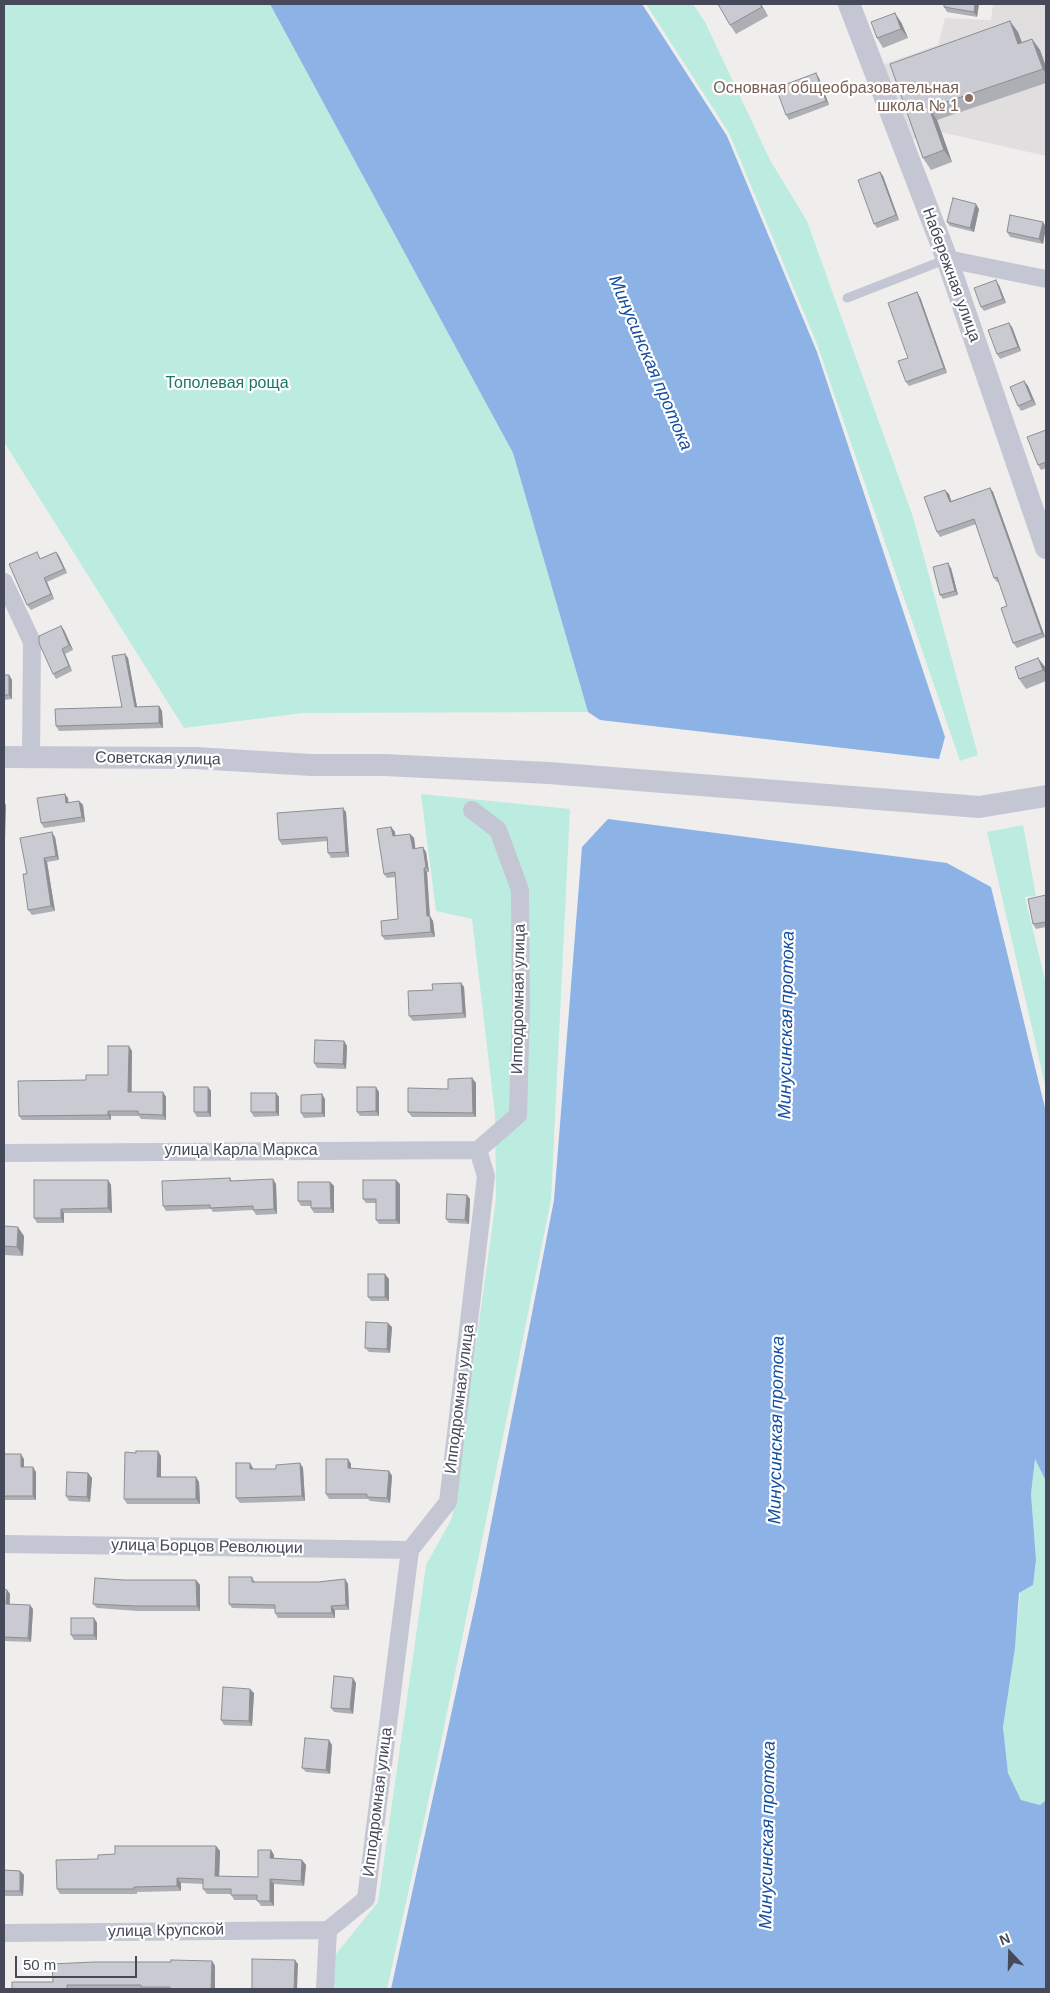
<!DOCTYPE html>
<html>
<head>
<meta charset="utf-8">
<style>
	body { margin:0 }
	#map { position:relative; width:1050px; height:1993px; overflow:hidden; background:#efeeed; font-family:Arial,sans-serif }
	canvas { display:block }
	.frame { position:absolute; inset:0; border:5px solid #464959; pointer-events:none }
	.north { position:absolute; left:985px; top:1928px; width:50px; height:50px; -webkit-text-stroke:4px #fff; paint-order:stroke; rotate:339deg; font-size:14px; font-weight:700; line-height:20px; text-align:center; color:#464959 }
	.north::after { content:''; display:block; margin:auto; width:18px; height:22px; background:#464959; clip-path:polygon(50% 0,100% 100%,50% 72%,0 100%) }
	.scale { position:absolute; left:15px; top:1956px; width:122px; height:22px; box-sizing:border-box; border:2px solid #464959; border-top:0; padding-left:6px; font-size:15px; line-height:18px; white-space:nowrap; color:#464959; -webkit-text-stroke:4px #fff; paint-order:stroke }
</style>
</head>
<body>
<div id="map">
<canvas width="1050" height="1993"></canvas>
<div class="frame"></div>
<div class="north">N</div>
<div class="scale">50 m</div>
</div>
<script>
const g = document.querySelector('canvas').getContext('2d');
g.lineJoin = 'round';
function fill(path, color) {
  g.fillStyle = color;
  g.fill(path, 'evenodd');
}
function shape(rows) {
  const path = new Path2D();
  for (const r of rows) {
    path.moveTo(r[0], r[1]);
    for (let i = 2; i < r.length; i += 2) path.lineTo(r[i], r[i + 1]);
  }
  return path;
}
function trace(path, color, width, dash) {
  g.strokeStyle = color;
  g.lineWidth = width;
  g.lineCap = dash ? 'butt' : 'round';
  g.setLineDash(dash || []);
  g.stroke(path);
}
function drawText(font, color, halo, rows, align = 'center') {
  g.font = font + ' Arial,sans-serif';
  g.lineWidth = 4.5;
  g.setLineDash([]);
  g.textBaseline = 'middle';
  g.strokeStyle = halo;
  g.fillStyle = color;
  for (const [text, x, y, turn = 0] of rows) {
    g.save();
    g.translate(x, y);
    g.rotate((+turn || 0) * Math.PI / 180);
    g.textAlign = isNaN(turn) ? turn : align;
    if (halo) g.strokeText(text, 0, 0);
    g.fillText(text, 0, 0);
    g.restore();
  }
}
const education = shape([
	[993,4,1046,4,1046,156,936,131,910,141,879,66,938,45,945,18,991,20]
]);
const green = shape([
	[4,4,270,4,272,6,513,453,588,712,303,713,184,728,4,442],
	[646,4,693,4,705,22,770,160,807,221,913,517,978,755,960,761,817,344,729,133],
	[421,794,570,809,551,1200,438,1757,387,1989,328,1989,332,1959,378,1902,426,1565,452,1518,496,1199,495,1114,472,919,436,911],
	[1023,825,1036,896,1025,897,1046,984,1046,1089,987,832],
	[1035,1458,1046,1481,1046,1800,1040,1805,1021,1800,1008,1773,1003,1727,1015,1648,1020,1593,1033,1585,1036,1560,1031,1494]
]);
const water = shape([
	[270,4,642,4,727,136,817,352,945,737,939,759,600,720,588,712,513,453],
	[608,819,947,863,991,887,1046,1112,1046,1481,1035,1459,1031,1494,1036,1560,1033,1585,1019,1593,1015,1648,1003,1727,1008,1773,1021,1800,1040,1805,1046,1800,1046,1989,391,1989,477,1596,554,1200,582,847]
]);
const service = shape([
	[847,298,947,259]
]);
const minor = shape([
	[947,259,1046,279],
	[4,582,32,642,31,758],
	[4,1153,478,1150],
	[4,1544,410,1550],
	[4,1933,328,1930],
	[325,1989,328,1930,366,1899,410,1550,448,1502,486,1176,478,1150,518,1115,521,1009,520,890,498,830,472,810]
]);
const tertiary = shape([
	[849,4,947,259,1046,548],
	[4,757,195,758,312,765,384,765,549,773,979,807,1046,796]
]);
const wall = shape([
	[761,4,768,16,736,34,730,25],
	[944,4,979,4,977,17,947,12,944,7],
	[901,22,908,38,883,48,877,38],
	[1018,32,1022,42,1032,39,1040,50,1046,67,1046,83,937,120,952,162,931,170,923,158,890,64],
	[819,78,829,105,789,120,786,115],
	[880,172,883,176,899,220,877,228,874,224],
	[979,209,974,232,950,226,947,222],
	[1046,227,1043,244,1010,237,1007,232],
	[999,285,1006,303,984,311,981,307],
	[920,297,947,373,909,386,906,382,908,358],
	[1012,327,1021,351,1000,359,997,354],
	[1024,381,1028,386,1036,405,1021,411,1018,406],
	[1046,430,1046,468,1041,470,1038,465],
	[990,488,993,492,1045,637,1017,648,1013,643,1007,606,999,582,997,582,994,578,976,524,940,537,937,532,949,494,951,501],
	[56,552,59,556,67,573,47,582,54,599,31,610,27,605,41,558],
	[951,568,958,595,943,599,940,595],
	[61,626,64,630,73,650,65,654,72,671,56,679,53,674],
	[125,654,128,658,137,707,159,706,162,711,163,728,59,731,56,726,122,707],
	[1038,658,1045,667,1046,671,1046,681,1026,689,1019,679],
	[4,675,9,675,12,680,12,699,4,700],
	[68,798,68,803,79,801,83,805,85,822,44,828,41,823],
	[346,812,349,857,331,858,328,853,327,841,282,845,279,840],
	[391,827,395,832,395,836,410,834,414,838,415,848,426,852,429,872,427,872,430,916,433,921,435,937,385,940,382,936,398,919,395,877,387,878,384,874],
	[55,837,59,860,47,862,55,911,32,915,28,910,27,874],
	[1046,895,1046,927,1036,929,1033,924],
	[461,983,464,987,466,1018,413,1021,409,1016,433,990],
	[344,1041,347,1046,346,1069,317,1068,314,1063],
	[132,1051,132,1092,163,1092,166,1097,166,1120,141,1119,139,1116,111,1116,111,1120,22,1120,19,1116,86,1080,108,1075],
	[472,1078,476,1083,476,1117,412,1117,408,1112,448,1089],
	[208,1087,211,1091,211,1117,197,1117,194,1112],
	[379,1092,379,1116,360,1116,357,1112],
	[276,1093,279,1097,279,1116,254,1117,251,1112],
	[325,1099,325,1117,304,1118,301,1113],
	[230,1178,232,1181,273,1179,276,1184,277,1214,256,1215,253,1210,213,1212,211,1209,166,1211,163,1206],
	[108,1180,111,1185,112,1213,64,1213,64,1223,37,1223,34,1218],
	[330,1182,334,1186,334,1213,314,1213,311,1208,311,1206,301,1206,298,1201],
	[400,1184,400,1224,379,1224,376,1220,376,1203,366,1203,363,1199],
	[467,1195,470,1199,469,1224,449,1223,446,1219],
	[4,1226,24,1236,23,1256,4,1255],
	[389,1279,389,1301,371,1301,368,1297],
	[392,1327,390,1353,369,1352,365,1348],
	[158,1451,161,1456,161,1477,199,1482,200,1504,127,1504,124,1499,136,1453],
	[4,1454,24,1459,24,1467,36,1472,36,1500,4,1500],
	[348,1459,351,1464,351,1469,389,1471,392,1476,390,1503,370,1501,368,1499,329,1499,326,1494],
	[300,1463,303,1468,305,1501,240,1503,236,1498,253,1468,253,1469,276,1469],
	[88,1473,92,1478,90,1502,69,1501,66,1496],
	[252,1577,255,1582,318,1582,345,1579,348,1584,349,1610,335,1610,335,1618,278,1618,275,1613,275,1609,232,1608,229,1604],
	[124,1580,196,1580,200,1585,200,1611,138,1611,97,1608,93,1604],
	[4,1581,5,1583,5,1590,7,1590,10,1594,10,1604,33,1609,31,1642,4,1641],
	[94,1618,97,1623,97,1640,74,1640,71,1635],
	[356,1683,353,1714,334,1712,331,1708],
	[254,1693,252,1726,224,1725,221,1720],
	[332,1745,330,1774,306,1772,302,1768],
	[216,1846,220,1851,219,1876,258,1877,271,1850,274,1855,274,1858,302,1860,306,1865,304,1886,274,1884,274,1906,261,1906,257,1900,234,1900,231,1894,207,1894,203,1889,203,1884,181,1883,181,1891,137,1892,137,1894,60,1894,57,1889,98,1859,115,1854],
	[4,1870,20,1871,24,1875,23,1896,4,1896],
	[212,1961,215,1966,215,1989,12,1989,171,1962]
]);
const shadedWall = shape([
	[760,4,761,4,768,16],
	[975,4,979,4,977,17,974,12],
	[895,13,901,22,908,38,901,29],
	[1010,21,1018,32,1026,55,1018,44],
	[1032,39,1040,50,1046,67,1046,74,1043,69],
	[816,73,819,78,829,105,826,101],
	[929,108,937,120,952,162,944,150],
	[880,172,883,176,899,220,896,215],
	[976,204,979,209,974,232,970,228],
	[1043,222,1046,227,1043,244,1039,239],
	[996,280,999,285,1006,303,1003,299],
	[917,292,920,297,947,373,944,368],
	[1009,323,1012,327,1021,351,1018,347],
	[1024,381,1028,386,1036,405,1032,400],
	[990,488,993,492,1045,637,1042,633],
	[945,490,949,494,953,506,950,502],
	[56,552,59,556,67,573,64,569],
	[948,563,951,568,958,595,955,591],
	[44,578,47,582,54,599,51,594],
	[61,626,64,630,73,650,69,645],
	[62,649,65,654,72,671,69,666],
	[125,654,128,658,138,712,135,707],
	[1038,658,1045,667,1046,671,1046,675,1043,670],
	[9,675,12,680,12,699,9,695],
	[159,706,162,711,163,728,159,723],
	[65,794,68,798,69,808,66,803],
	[79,801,83,805,85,822,82,817],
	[4,802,6,805,5,841,4,838],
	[343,808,346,812,349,857,346,852],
	[391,827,395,832,396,841,393,836],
	[52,832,55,837,59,860,56,856],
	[410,834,414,838,416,853,413,849],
	[423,847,426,852,429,872,426,867],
	[44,858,47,862,55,911,51,906],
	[424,868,427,872,430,921,427,916],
	[430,916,433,921,435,937,431,932],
	[461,983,464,987,466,1018,463,1013],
	[344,1041,347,1046,346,1069,343,1064],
	[129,1046,132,1051,131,1096,128,1092],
	[472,1078,476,1083,476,1117,473,1113],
	[208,1087,211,1091,211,1117,208,1112],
	[376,1087,379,1092,379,1116,376,1111],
	[163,1092,166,1097,166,1120,163,1115],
	[276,1093,279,1097,279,1116,276,1112],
	[322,1094,325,1099,325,1117,322,1113],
	[108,1111,111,1116,111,1120,108,1115],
	[273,1179,276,1184,277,1214,274,1209],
	[108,1180,111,1185,112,1213,108,1208],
	[396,1180,400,1184,400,1224,396,1220],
	[330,1182,334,1186,334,1213,331,1208],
	[467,1195,470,1199,469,1224,465,1220],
	[61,1209,64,1213,64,1223,61,1218],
	[18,1227,24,1236,23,1256,17,1247],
	[385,1274,389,1279,389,1301,385,1297],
	[388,1323,392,1327,390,1353,387,1349],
	[158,1451,161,1456,161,1482,157,1477],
	[21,1454,24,1459,24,1472,21,1467],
	[348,1459,351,1464,351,1473,348,1468],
	[250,1463,253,1468,253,1474,250,1469],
	[300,1463,303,1468,305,1501,302,1496],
	[33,1467,36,1472,36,1500,33,1496],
	[389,1471,392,1476,390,1503,387,1498],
	[88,1473,92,1478,90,1502,87,1497],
	[196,1477,199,1482,200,1504,196,1499],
	[345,1579,348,1584,349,1610,346,1605],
	[196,1580,200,1585,200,1611,197,1606],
	[4,1581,5,1583,4,1594],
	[7,1590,10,1594,9,1608,6,1604],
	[30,1605,33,1609,31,1642,28,1638],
	[331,1606,335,1610,335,1618,332,1613],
	[94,1618,97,1623,97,1640,94,1635],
	[353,1678,356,1683,353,1714,350,1709],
	[250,1689,254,1693,252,1726,249,1721],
	[329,1740,332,1745,330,1774,326,1770],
	[216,1846,220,1851,219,1881,215,1876],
	[271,1850,274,1855,274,1863,270,1858],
	[302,1860,306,1865,304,1886,301,1881],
	[20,1871,24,1875,23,1896,20,1891],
	[177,1878,181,1883,181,1891,177,1886],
	[270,1879,274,1884,274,1906,270,1901],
	[295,1960,298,1964,297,1989,294,1989],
	[212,1961,215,1966,215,1989,211,1989]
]);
const building = shape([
	[718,4,760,4,762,7,730,25,718,4],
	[944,4,975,4,974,12,944,7,944,4],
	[895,13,901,29,877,38,871,22,895,13],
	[1010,21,1018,44,1032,39,1043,69,929,108,944,150,923,158,890,64,1010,21],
	[816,73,826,101,786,115,776,88,816,73],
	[880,172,896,215,874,224,858,180,880,172],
	[953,198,976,204,970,228,947,222,953,198],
	[1010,215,1043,222,1039,239,1007,232,1010,215],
	[996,280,1003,299,981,307,974,288,996,280],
	[917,292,944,368,906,382,898,361,908,358,888,303,917,292],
	[1009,323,1018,347,997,354,988,330,1009,323],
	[1024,381,1032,400,1018,406,1010,387,1024,381],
	[1046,430,1046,462,1038,465,1027,437,1046,430],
	[990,488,1042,633,1013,643,1001,608,1007,606,997,577,994,578,974,519,937,532,924,497,945,490,950,502,990,488],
	[37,552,40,559,56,552,64,569,44,578,51,594,27,605,9,564,37,552],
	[948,563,955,591,940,595,933,567,948,563],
	[61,626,69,645,62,649,69,666,53,674,39,643,39,636,61,626],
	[125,654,135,707,159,706,159,723,56,726,55,709,122,707,112,656,125,654],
	[1038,658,1043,670,1019,679,1015,667,1038,658],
	[4,675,9,675,9,695,4,695,4,675],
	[65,794,66,803,79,801,82,817,41,823,37,798,65,794],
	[343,808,346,852,328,853,327,837,279,840,277,813,343,808],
	[391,827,393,836,410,834,413,849,423,847,426,867,424,868,427,916,430,916,431,932,382,936,381,921,398,919,395,872,384,874,377,829,391,827],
	[52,832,56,856,44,858,51,906,28,910,23,874,27,874,20,838,52,832],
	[1046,895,1046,922,1033,924,1028,899,1046,895],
	[461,983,463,1013,409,1016,408,991,433,990,432,984,461,983],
	[315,1040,344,1041,343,1064,314,1063,315,1040],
	[108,1046,129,1046,128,1092,163,1092,163,1115,138,1114,138,1111,108,1111,108,1115,19,1116,18,1081,86,1080,86,1075,108,1075,108,1046],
	[472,1078,473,1113,408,1112,408,1088,448,1089,448,1079,472,1078],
	[194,1087,208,1087,208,1112,194,1112,194,1087],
	[357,1087,376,1087,376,1111,357,1112,357,1087],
	[251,1093,276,1093,276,1112,251,1112,251,1093],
	[322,1094,322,1113,301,1113,301,1095,322,1094],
	[230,1178,230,1181,273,1179,274,1209,253,1210,253,1206,210,1208,210,1205,163,1206,162,1181,230,1178],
	[34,1180,108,1180,108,1208,61,1209,61,1218,34,1218,34,1180],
	[363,1180,396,1180,396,1220,376,1220,376,1199,363,1199,363,1180],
	[298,1182,330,1182,331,1208,311,1208,311,1201,298,1201,298,1182],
	[447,1194,467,1195,465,1220,446,1219,447,1194],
	[4,1226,18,1227,17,1247,4,1246,4,1226],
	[368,1274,385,1274,385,1297,368,1297,368,1274],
	[366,1322,388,1323,387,1349,365,1348,366,1322],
	[136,1451,158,1451,157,1477,196,1477,196,1499,124,1499,125,1452,136,1453,136,1451],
	[4,1454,21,1454,21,1467,33,1467,33,1496,4,1496,4,1454],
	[326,1459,348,1459,348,1468,389,1471,387,1498,367,1497,367,1494,326,1494,326,1459],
	[236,1463,250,1463,250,1469,276,1469,276,1465,300,1463,302,1496,236,1498,236,1463],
	[67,1472,88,1473,87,1497,66,1496,67,1472],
	[229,1577,252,1577,252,1582,318,1582,345,1579,346,1605,331,1606,332,1613,275,1613,275,1605,229,1604,229,1577],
	[95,1578,124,1580,196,1580,197,1606,135,1606,93,1604,95,1578],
	[4,1589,7,1590,6,1604,30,1605,28,1638,4,1637,4,1589],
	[71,1618,94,1618,94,1635,71,1635,71,1618],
	[334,1676,353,1678,350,1709,331,1708,334,1676],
	[223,1687,250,1689,249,1721,221,1720,223,1687],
	[305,1738,329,1740,326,1770,302,1768,305,1738],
	[115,1846,216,1846,215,1876,258,1877,258,1850,271,1850,270,1858,302,1860,301,1881,270,1879,270,1901,257,1901,257,1895,231,1895,231,1889,203,1889,203,1879,177,1878,177,1886,134,1887,134,1889,57,1889,56,1860,98,1859,98,1855,115,1854,115,1846],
	[4,1870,20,1871,20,1891,4,1891,4,1870],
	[252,1959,295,1960,294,1989,252,1989,252,1959],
	[171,1960,212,1961,211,1989,170,1989,170,1987,141,1987,141,1985,67,1985,67,1989,12,1989,12,1982,53,1982,52,1964,94,1962,171,1962,171,1960]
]);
const markers = [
	[969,98,5,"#8d6e63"]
];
const educationNames = [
	["Основная общеобразовательная",959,89],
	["школа № 1",959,107]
];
const streetNames = [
	["Набережная улица",951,275,70],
	["Советская улица",158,759,1],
	["Ипподромная улица",519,999,-89],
	["улица Карла Маркса",241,1151],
	["Ипподромная улица",460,1399,-83],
	["улица Борцов Революции",207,1547,1],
	["Ипподромная улица",378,1802,-83],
	["улица Крупской",166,1931,-1]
];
const parkNames = [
	["Тополевая роща",227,384]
];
const waterNames = [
	["Минусинская протока",650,363,67],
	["Минусинская протока",787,1025,-89],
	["Минусинская протока",777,1430,-89],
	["Минусинская протока",768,1835,-89]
];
fill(education, '#e0dede');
fill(green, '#bcece0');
fill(water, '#8cb2e6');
trace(service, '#c4c6d3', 9);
trace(minor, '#c4c6d3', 18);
trace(tertiary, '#c4c6d3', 22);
fill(wall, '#aeafb5');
fill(shadedWall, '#8d8e93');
fill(building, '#cacbd2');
trace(building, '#8d8e93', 1);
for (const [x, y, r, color] of markers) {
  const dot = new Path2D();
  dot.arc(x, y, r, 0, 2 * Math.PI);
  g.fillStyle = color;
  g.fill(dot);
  trace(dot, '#fff', 2);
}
drawText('16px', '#785e54', '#fff', educationNames, 'right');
drawText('16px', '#464959', '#fff', streetNames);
drawText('16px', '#1b766a', '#fff', parkNames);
drawText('italic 18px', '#134e9f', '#fff', waterNames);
</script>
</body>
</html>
